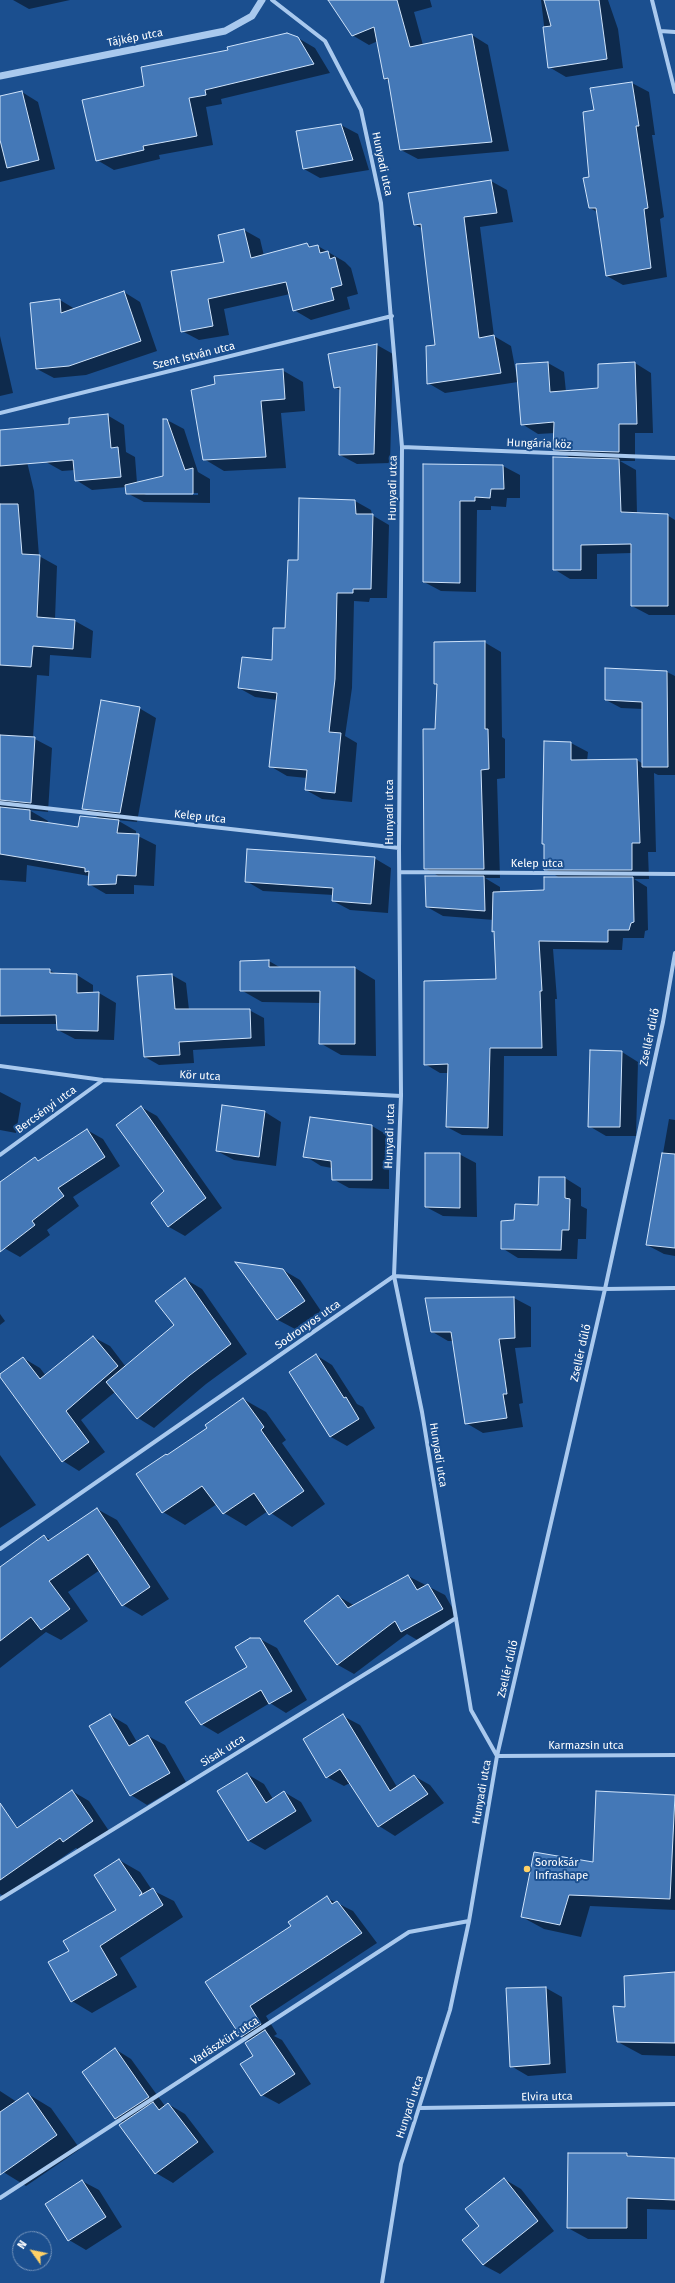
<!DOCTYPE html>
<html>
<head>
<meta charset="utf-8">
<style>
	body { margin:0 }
	#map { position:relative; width:675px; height:2283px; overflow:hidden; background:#1b4f8f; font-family:"Fira Sans",sans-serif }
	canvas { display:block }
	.north { position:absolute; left:12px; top:2231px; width:40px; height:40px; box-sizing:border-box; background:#1b4f8f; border:1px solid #7695bc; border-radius:50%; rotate:303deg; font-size:11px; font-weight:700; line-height:16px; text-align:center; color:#fff }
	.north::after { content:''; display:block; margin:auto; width:14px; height:18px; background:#ffd166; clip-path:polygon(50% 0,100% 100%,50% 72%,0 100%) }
</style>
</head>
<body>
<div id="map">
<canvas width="675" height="2283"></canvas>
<div class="north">N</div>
</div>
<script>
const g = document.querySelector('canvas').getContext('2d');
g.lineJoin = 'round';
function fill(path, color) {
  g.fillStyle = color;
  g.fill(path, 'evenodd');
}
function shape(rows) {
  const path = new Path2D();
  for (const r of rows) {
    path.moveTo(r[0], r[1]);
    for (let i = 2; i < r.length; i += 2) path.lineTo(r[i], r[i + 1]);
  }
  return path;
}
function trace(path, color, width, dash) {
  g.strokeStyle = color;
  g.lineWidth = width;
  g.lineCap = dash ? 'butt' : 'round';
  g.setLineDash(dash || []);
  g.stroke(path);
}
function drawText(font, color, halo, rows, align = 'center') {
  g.font = font + ' "Fira Sans",sans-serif';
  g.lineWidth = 4;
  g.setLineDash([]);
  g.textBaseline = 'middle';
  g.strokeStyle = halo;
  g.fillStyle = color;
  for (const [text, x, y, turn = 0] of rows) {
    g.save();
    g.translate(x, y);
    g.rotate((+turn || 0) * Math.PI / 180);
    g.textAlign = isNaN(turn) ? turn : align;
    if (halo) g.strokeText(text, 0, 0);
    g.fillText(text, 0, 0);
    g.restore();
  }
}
const shadow = shape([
	[13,0,70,0,29,9],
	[329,0,430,0,432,7,414,12,423,45,472,35,488,45,509,151,418,159,401,150,390,81,385,79,378,41,369,45,352,35],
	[541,0,608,0,618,29,623,68,566,77,549,67],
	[298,38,315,48,330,73,221,99,222,104,206,107,213,145,159,155,160,159,114,170,97,160,145,87],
	[632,83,649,92,655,135,652,135,664,217,660,219,667,277,623,285,607,276,597,212,590,208,595,111,591,89],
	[22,92,38,102,55,169,0,182,0,97],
	[341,125,358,134,369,170,320,178,304,169],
	[491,181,507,190,513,222,480,227,494,336,511,346,517,378,548,363,564,372,566,392,599,389,635,363,651,373,653,433,635,433,635,461,620,461,636,470,637,514,667,515,675,520,675,615,649,615,632,606,632,553,597,554,597,579,570,579,554,569,571,458,554,449,555,433,538,434,522,424,518,382,445,393,428,383,437,345,423,229,414,224],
	[244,230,260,239,264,256,307,244,312,247,318,246,345,262,351,268,358,294,347,297,350,309,311,320,294,310,290,294,224,309,229,335,199,340,182,331],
	[124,292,140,302,157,351,86,375,54,378,37,369,60,300,75,309],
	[0,336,13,393,0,396],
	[377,345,393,354,390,463,357,464,340,455,341,391,335,387],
	[282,370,303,382,305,411,281,413,286,468,224,471,204,459],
	[107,415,124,425,126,452,135,457,137,483,164,477,167,420,184,429,198,472,210,479,210,503,144,502,127,493,127,487,92,490,76,480,75,470,62,471,46,462,70,425],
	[149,493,198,493,198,495,144,495],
	[0,431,22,441,34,491,39,556,57,566,55,619,75,621,93,631,91,658,50,655,49,676,37,675,33,738,52,748,48,812,29,810,48,821,47,823,79,828,101,819,83,808,139,708,156,718,137,822,117,820,136,831,136,835,156,845,154,886,134,885,134,894,106,894,89,884,89,876,27,865,26,882,0,880],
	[424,465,503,466,520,475,520,498,507,498,506,507,491,506,491,510,477,510,476,592,441,591,424,582],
	[355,501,371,510,372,515,389,525,387,598,370,598,369,602,354,601,352,688,345,736,357,743,352,802,322,799,306,790,307,778,287,776,270,766,277,700,255,697,239,688,273,661,286,629,299,561],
	[484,642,501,652,502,737,505,739,505,778,497,779,500,878,485,878,500,887,500,893,545,891,560,878,545,869,545,742,571,743,588,752,587,761,637,760,643,764,643,709,621,708,606,700,606,669,667,672,675,676,675,775,658,775,654,773,656,852,648,852,649,879,634,879,647,887,648,930,645,931,644,938,623,938,622,950,553,949,557,999,555,999,557,1056,504,1056,503,1136,462,1135,447,1127,448,1073,440,1073,425,1064,497,980,494,920,443,916,427,907,440,877,425,868,436,730,438,685,435,684],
	[374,858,391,868,388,913,350,910,333,901,334,895,263,891,246,881],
	[269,961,281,968,355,968,375,980,376,1056,341,1055,320,1043,321,1003,262,1002,241,990],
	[0,970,49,970,57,974,77,975,93,985,93,993,99,993,116,1003,114,1040,75,1039,58,1030,58,1024,0,1024],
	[172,975,186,983,189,1010,249,1010,264,1018,265,1046,193,1050,194,1063,159,1065,145,1057],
	[622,1052,638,1062,636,1136,606,1136,589,1126],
	[0,1092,21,1103,16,1133,0,1130],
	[141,1107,157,1116,222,1208,185,1236,169,1227,152,1203,166,1191],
	[265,1112,281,1122,276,1166,234,1160,217,1151],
	[311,1118,372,1126,389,1136,389,1189,349,1188,333,1179,332,1168,321,1166,305,1156],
	[669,1119,675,1120,675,1256,664,1254,647,1245],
	[87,1130,103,1139,120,1166,73,1197,79,1206,47,1230,50,1235,20,1257,4,1248,0,1244,0,1184,35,1158,40,1161],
	[459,1154,476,1163,477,1217,443,1216,426,1207],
	[565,1178,581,1188,581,1206,587,1209,586,1239,578,1239,577,1259,518,1258,502,1248,515,1221,539,1206],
	[238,1264,283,1270,300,1280,321,1311,295,1329,278,1320],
	[185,1279,202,1289,247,1354,206,1384,154,1428,138,1418,115,1392,81,1420,105,1452,79,1471,63,1461,0,1375,23,1358,40,1368,46,1376,93,1337,110,1346,126,1367,175,1326],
	[514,1298,531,1307,531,1347,515,1348,523,1403,519,1404,523,1427,483,1433,466,1423,453,1341,448,1341,431,1331,426,1299],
	[0,1314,5,1321,0,1325],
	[316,1355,332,1365,357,1404,363,1407,375,1428,347,1446,331,1437,291,1372],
	[243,1399,266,1412,286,1440,282,1443,325,1504,292,1527,268,1511,246,1526,224,1513,217,1504,185,1525,163,1512,137,1474,168,1456,208,1428],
	[0,1455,36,1505,0,1528],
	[97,1509,117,1520,169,1599,142,1616,123,1605,100,1570,68,1592,88,1621,61,1640,46,1632,0,1668,0,1568,44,1536,51,1540],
	[408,1576,445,1595,458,1618,419,1641,407,1634,354,1674,338,1665,305,1621,338,1596,355,1606],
	[260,1639,277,1648,307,1700,286,1713,270,1703,218,1734,201,1724,248,1667],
	[110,1715,127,1725,137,1742,148,1736,165,1745,186,1782,147,1805,131,1795],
	[343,1716,360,1725,397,1787,414,1776,430,1785,444,1803,395,1836,379,1826,350,1783,344,1786,327,1777],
	[247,1774,264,1784,273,1799,284,1792,301,1802,312,1821,265,1850,249,1841,218,1792],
	[72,1791,89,1801,109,1831,80,1851,76,1848,5,1897,0,1894,0,1827,13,1824,20,1828],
	[597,1793,675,1796,675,1910,590,1906,581,1937,544,1929,522,1917,594,1863],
	[119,1860,140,1872,152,1890,174,1901,183,1917,120,1958,137,1987,92,2013,72,2001,70,1951,117,1910],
	[327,1898,353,1911,377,1943,266,2016,277,2034,274,2036,282,2040,311,2084,279,2104,262,2095,250,2041,242,2036,206,1983,292,1926],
	[675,1973,675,2056,642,2055,618,2042,626,2009],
	[546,1988,562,1997,566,2073,528,2076,511,2066],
	[115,2049,131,2059,165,2106,168,2104,185,2114,214,2152,173,2183,156,2173,120,2125,124,2123,116,2118],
	[0,2091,17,2102,28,2094,51,2108,80,2149,26,2186,0,2170],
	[569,2154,627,2154,632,2157,675,2159,675,2210,647,2209,647,2239,588,2239,568,2228],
	[504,2179,521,2189,554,2231,500,2274,483,2265],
	[82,2181,99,2190,122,2227,86,2250,69,2240,46,2204]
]);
const building = shape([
	[328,0,397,0,410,47,472,34,492,142,400,150,388,78,384,79,374,27,352,36,328,0],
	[544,0,599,0,607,59,548,68,543,27,551,26,544,0],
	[287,33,298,37,314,64,205,90,206,95,189,98,197,136,143,146,144,150,96,161,82,100,144,86,141,67,228,50,227,47,287,33],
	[632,82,639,126,636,126,648,208,644,209,651,268,606,276,596,208,589,208,583,178,589,177,583,112,594,110,590,88,632,82],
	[22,91,39,160,7,168,0,140,0,96,22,91],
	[341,124,353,160,303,169,296,131,341,124],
	[491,180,497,213,464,217,479,338,494,335,501,373,427,384,426,346,435,345,421,224,414,225,408,193,491,180],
	[244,229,251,258,307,243,309,247,318,245,320,253,328,251,330,259,335,257,342,285,331,288,334,300,293,311,286,282,208,299,213,326,181,332,171,271,224,262,218,235,244,229],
	[124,291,141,341,69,366,36,369,30,303,60,299,61,313,124,291],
	[377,344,374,454,339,455,340,387,334,388,328,354,377,344],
	[548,362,550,392,598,388,598,364,635,362,637,424,619,424,619,452,553,450,554,422,521,425,516,364,548,362],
	[283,369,285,399,261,401,266,457,203,460,191,390,215,384,214,376,283,369],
	[108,414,111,448,118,447,121,477,75,481,73,460,0,466,0,430,69,424,69,418,108,414],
	[163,419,167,419,185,470,193,468,193,494,126,494,125,485,163,476,163,419],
	[553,457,619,459,621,512,668,514,668,606,631,606,631,544,581,545,581,570,553,570,553,457],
	[423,464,503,465,504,489,491,489,490,498,475,497,475,501,460,501,460,583,423,582,423,464],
	[299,498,355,500,356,514,373,514,371,589,353,589,353,593,337,593,335,679,329,732,341,733,335,793,305,790,307,770,269,767,277,693,238,688,242,657,272,660,273,628,285,628,288,560,298,560,299,498],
	[0,504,18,504,22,554,40,555,37,617,75,620,73,649,33,646,31,667,0,665,0,504],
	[485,641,485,729,488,729,489,769,481,770,484,869,424,869,423,729,435,729,437,684,434,684,434,642,485,641],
	[605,668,667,671,668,767,642,767,642,702,605,700,605,668],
	[101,700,140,707,120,813,82,809,101,700],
	[0,735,35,737,31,803,0,800,0,735],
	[544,741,571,742,571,760,637,759,640,843,632,843,632,870,544,870,544,844,542,844,544,741],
	[0,807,30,810,30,820,78,827,80,816,119,820,117,833,139,834,136,876,117,875,116,884,88,885,89,871,85,872,85,868,0,854,0,807],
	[247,849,375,857,371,904,332,901,333,888,245,882,247,849],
	[425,876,484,876,485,911,426,907,425,876],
	[544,877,633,877,634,922,631,923,629,930,608,930,608,942,539,941,542,991,540,991,542,1048,490,1048,488,1128,446,1127,448,1064,424,1065,424,981,496,979,494,931,492,932,493,892,544,890,544,877],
	[269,960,269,967,355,967,355,1044,319,1044,320,991,240,991,240,961,269,960],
	[0,969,50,969,50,973,77,974,77,993,99,992,98,1031,57,1030,56,1015,0,1016,0,969],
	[172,974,175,1009,250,1009,251,1038,179,1042,180,1055,144,1057,137,976,172,974],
	[590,1050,622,1051,620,1127,588,1127,590,1050],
	[222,1105,265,1111,259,1157,216,1151,222,1105],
	[141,1106,206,1198,168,1227,151,1203,164,1191,116,1125,141,1106],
	[310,1117,372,1125,372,1180,332,1180,331,1161,303,1157,310,1117],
	[87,1129,105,1157,58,1188,64,1196,32,1221,35,1225,0,1252,0,1182,35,1157,38,1161,87,1129],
	[425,1153,460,1153,460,1208,425,1207,425,1153],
	[662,1153,675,1154,675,1248,646,1245,662,1153],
	[539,1177,565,1177,565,1198,570,1199,569,1230,562,1230,561,1250,501,1249,501,1221,514,1220,515,1204,538,1205,539,1177],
	[235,1262,283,1269,305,1301,277,1320,235,1262],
	[185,1278,231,1344,190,1375,137,1419,106,1382,174,1325,155,1301,185,1278],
	[514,1297,515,1338,499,1339,507,1394,503,1394,507,1418,465,1424,451,1332,431,1332,425,1298,514,1297],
	[93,1336,118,1366,66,1411,89,1442,62,1462,0,1377,0,1374,23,1357,40,1379,93,1336],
	[316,1354,344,1398,346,1397,359,1419,330,1437,289,1372,316,1354],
	[243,1398,264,1427,261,1430,304,1491,269,1515,254,1493,223,1514,202,1486,162,1513,136,1474,166,1454,167,1455,207,1428,205,1425,243,1398],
	[97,1508,150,1587,122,1606,88,1554,49,1581,70,1609,41,1630,31,1617,0,1641,0,1567,44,1535,48,1541,97,1508],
	[408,1575,417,1590,428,1584,443,1609,401,1632,395,1621,337,1665,304,1621,338,1595,348,1608,408,1575],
	[250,1638,260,1638,292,1691,269,1704,261,1690,201,1725,185,1702,247,1667,235,1647,250,1638],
	[110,1714,129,1746,148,1735,170,1773,130,1796,89,1726,110,1714],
	[343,1714,390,1791,414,1775,428,1794,378,1827,340,1769,326,1778,303,1739,343,1714],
	[247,1773,266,1803,284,1791,296,1811,248,1841,217,1791,247,1773],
	[72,1790,93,1821,63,1842,60,1838,0,1880,0,1803,17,1828,72,1790],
	[596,1791,675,1795,670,1899,569,1895,560,1925,521,1917,534,1852,593,1862,596,1791],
	[119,1859,142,1893,139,1896,153,1888,163,1905,100,1946,117,1975,71,2002,48,1962,69,1951,63,1941,116,1910,94,1875,119,1859],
	[327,1896,332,1904,337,1901,362,1933,250,2006,261,2024,241,2037,205,1982,291,1926,288,1922,327,1896],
	[675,1972,675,2043,617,2042,613,2006,625,2007,624,1976,675,1972],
	[546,1987,550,2064,510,2067,506,1988,546,1987],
	[265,2030,295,2074,261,2096,240,2064,253,2056,245,2043,265,2030],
	[115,2048,149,2097,115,2119,82,2072,115,2048],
	[28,2093,57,2135,0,2175,0,2112,28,2093],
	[153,2102,159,2110,168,2103,198,2142,155,2174,119,2125,153,2102],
	[568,2153,627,2153,627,2156,675,2158,675,2200,627,2198,627,2228,567,2228,568,2153],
	[504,2178,538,2221,483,2265,462,2240,479,2226,465,2209,504,2178],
	[82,2180,106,2217,68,2241,45,2204,82,2180]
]);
const minor = shape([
	[272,0,325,41,361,110,381,203,402,447,399,848,401,1096,394,1276,422,1412,471,1710,497,1756],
	[652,0,675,92],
	[660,31,675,32],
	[0,413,392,316],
	[402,447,675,458],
	[0,803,399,848],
	[400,872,675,874],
	[0,1066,103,1080,401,1096],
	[0,1155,103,1080],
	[0,1549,394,1276,605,1289,675,1288],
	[497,1756,675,1755],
	[0,1899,456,1618],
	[420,2108,675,2104],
	[0,2198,409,1932,469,1921],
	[382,2283,401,2164,450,2010,469,1921,497,1756,605,1289,663,1022,675,953]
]);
const tertiary = shape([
	[0,76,225,31,252,16,262,0]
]);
const markers = [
	[527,1869,4,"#ffd166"]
];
const streetNames = [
	["Tájkép utca",135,38,-11],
	["Hunyadi utca",382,164,78],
	["Szent István utca",194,356,-14],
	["Hungária köz",539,444,2],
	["Hunyadi utca",393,488,-89],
	["Hunyadi utca",390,812,-90],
	["Kelep utca",200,817,6],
	["Kelep utca",537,864],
	["Zsellér dűlő",650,1037,-78],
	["Kör utca",200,1076,3],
	["Bercsényi utca",46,1110,-36],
	["Hunyadi utca",390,1136,-88],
	["Sodronyos utca",308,1325,-35],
	["Zsellér dűlő",581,1353,-77],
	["Hunyadi utca",438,1455,81],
	["Zsellér dűlő",508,1669,-77],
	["Karmazsin utca",586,1746],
	["Sisak utca",223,1751,-32],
	["Hunyadi utca",482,1792,-80],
	["Vadászkürt utca",225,2041,-33],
	["Elvira utca",547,2097,-1],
	["Hunyadi utca",410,2107,-72]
];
const poiNames = [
	["Soroksár",535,1863],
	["Infrashape",535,1876]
];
fill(shadow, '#0007');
fill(building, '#4478b7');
trace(building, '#cfe3fa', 1);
trace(minor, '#a9c9ee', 4);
trace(tertiary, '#a9c9ee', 7);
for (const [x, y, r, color] of markers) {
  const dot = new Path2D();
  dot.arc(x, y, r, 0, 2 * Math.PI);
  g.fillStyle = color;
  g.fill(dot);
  trace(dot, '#1b4f8f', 1.5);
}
drawText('11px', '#fff', '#1b4f8f', streetNames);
drawText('11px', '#fff', '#1b4f8f', poiNames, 'left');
</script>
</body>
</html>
